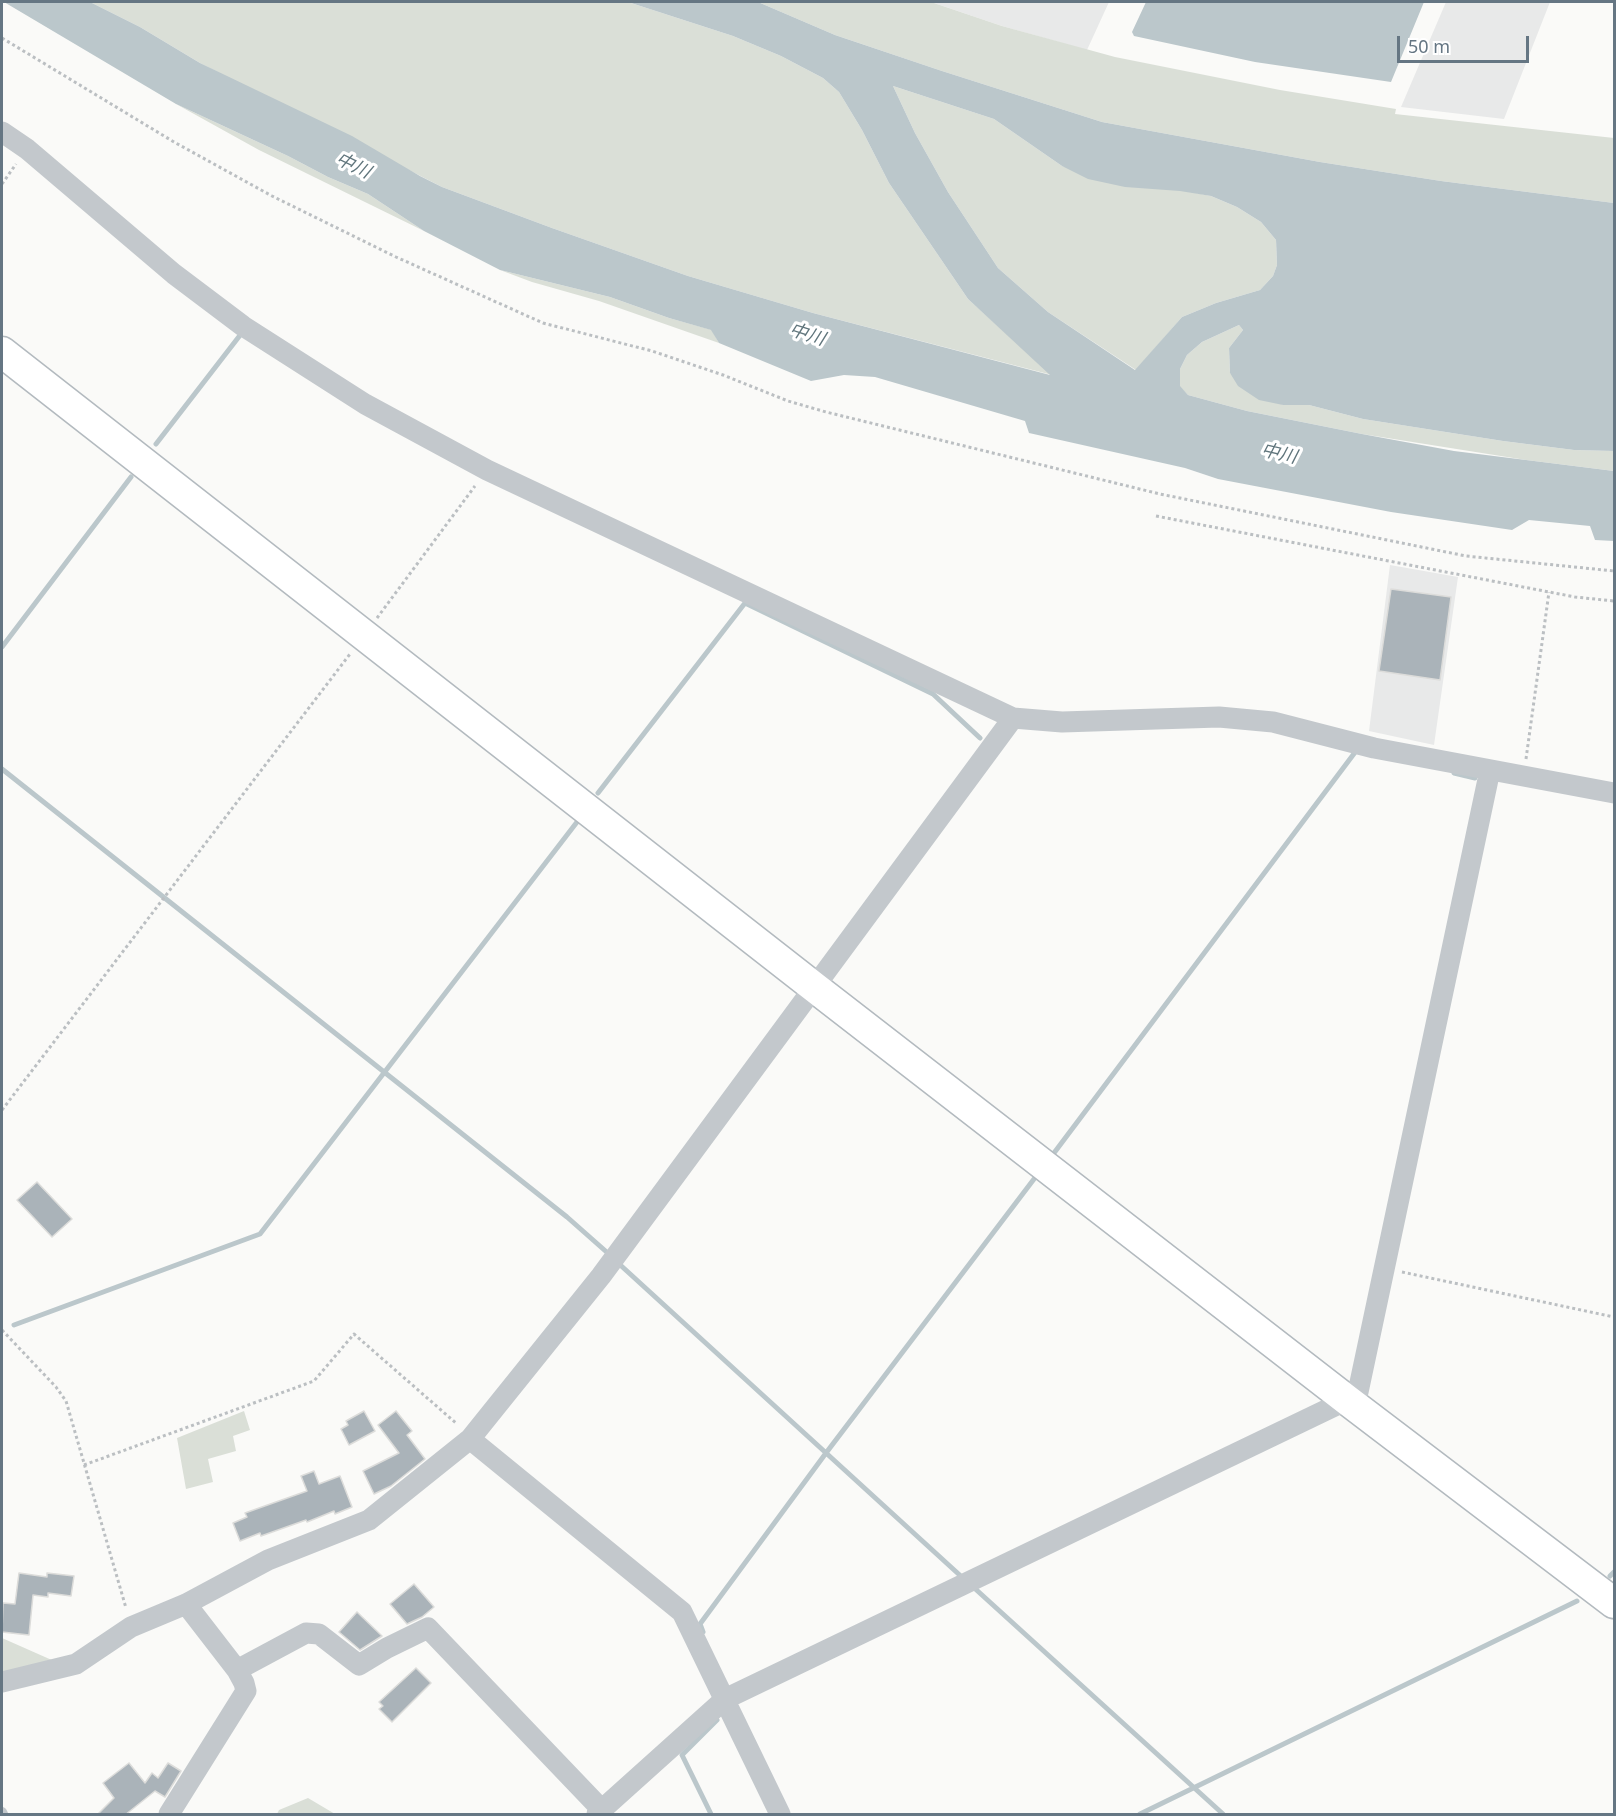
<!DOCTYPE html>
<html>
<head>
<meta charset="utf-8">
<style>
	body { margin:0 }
	#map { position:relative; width:1616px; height:1816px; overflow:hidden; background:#fafaf8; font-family:"Noto Sans",sans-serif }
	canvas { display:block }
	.frame { position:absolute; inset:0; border:3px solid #657683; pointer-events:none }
	.scale { position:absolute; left:1397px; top:36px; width:132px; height:27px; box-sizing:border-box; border:3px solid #657683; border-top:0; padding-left:8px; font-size:18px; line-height:21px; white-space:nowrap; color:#657683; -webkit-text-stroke:4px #fff; paint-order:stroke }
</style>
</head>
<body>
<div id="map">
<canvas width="1616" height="1816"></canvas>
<div class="frame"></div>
<div class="scale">50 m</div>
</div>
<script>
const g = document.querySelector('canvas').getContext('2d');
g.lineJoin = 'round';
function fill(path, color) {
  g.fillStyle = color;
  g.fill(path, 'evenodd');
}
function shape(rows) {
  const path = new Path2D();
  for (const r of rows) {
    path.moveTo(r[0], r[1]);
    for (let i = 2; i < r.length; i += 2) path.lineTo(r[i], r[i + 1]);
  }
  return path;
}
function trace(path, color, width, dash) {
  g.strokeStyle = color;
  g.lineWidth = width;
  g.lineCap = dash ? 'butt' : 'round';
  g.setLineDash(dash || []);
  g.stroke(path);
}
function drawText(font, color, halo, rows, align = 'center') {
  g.font = font + ' "Noto Sans","Noto Sans JP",sans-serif';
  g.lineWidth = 6;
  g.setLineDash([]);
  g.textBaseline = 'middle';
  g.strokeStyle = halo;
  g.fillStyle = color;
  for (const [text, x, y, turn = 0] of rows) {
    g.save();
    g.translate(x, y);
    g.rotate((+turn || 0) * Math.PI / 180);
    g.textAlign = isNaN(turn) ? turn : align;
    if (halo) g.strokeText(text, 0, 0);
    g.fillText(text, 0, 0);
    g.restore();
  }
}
const built = shape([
	[931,2,1109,2,1087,50,1002,26],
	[1446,2,1550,2,1504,119,1401,107],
	[1390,565,1458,577,1434,745,1369,731]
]);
const green = shape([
	[90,2,628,2,733,36,781,56,823,78,839,92,862,130,889,183,968,299,1052,375,813,313,688,276,552,228,442,187,200,63,140,27],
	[758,2,931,2,1002,26,1115,57,1280,90,1396,109,1395,114,1614,138,1614,203,1441,181,1320,162,1102,122,942,71,835,35],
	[893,86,994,119,1062,166,1211,196,1237,207,1261,222,1276,240,1277,265,1273,276,1260,290,1216,303,1182,317,1136,370,1048,312,998,268,948,192,915,133],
	[176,104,288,156,328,177,368,194,424,231,259,150],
	[500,270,610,297,669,318,712,330,719,343,599,301,532,282],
	[1239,325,1243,330,1229,348,1230,373,1283,405,1309,405,1363,419,1503,441,1574,450,1614,451,1614,471,1526,460,1362,434,1247,411,1188,395,1180,387,1180,369,1187,355,1202,342],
	[244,1411,250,1430,233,1436,236,1451,208,1459,213,1482,186,1489,177,1438],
	[2,1638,54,1661,2,1675],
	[308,1798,335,1814,277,1814,279,1810]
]);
const water = shape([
	[4,2,90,2,140,27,200,63,352,136,420,176,442,187,552,228,688,276,813,313,1050,375,968,299,889,183,862,130,839,92,823,78,781,56,733,36,628,2,758,2,835,35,942,71,1102,122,1320,162,1441,181,1614,203,1614,451,1574,450,1503,441,1363,419,1309,405,1283,405,1259,400,1238,386,1230,373,1229,348,1243,330,1239,325,1202,342,1187,355,1180,369,1180,386,1188,395,1247,411,1362,434,1454,451,1614,471,1614,541,1595,540,1590,526,1529,520,1512,530,1391,512,1218,479,1185,468,1029,433,1025,421,875,377,844,375,811,381,719,343,711,330,669,318,610,297,500,270,424,231,368,194,328,177,288,156,176,104],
	[893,86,994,119,1062,166,1088,179,1125,187,1180,191,1211,196,1237,207,1261,222,1276,240,1277,265,1273,276,1260,290,1216,303,1182,317,1135,370,1048,312,998,268,948,192,915,133],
	[1146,2,1424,2,1391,82,1255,62,1134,36,1132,32]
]);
const stream = shape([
	[156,444,241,334],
	[2,647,131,477],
	[2,769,567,1217,610,1255],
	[1454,773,1475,778],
	[598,793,745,603,933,694,980,738],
	[1054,1153,1356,751,1360,752],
	[617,1262,964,1579],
	[14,1325,260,1234,577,822],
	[1610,1576,1614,1572],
	[971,1585,1223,1814],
	[703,1632,700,1624,826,1453,1034,1179],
	[711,1814,682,1755,717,1720],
	[1140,1814,1577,1601]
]);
const building = shape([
	[1391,589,1451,597,1440,680,1379,671,1391,589],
	[37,1182,72,1219,52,1237,17,1200,37,1182],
	[364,1411,375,1431,349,1445,341,1429,348,1425,346,1421,364,1411],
	[396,1411,412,1431,407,1435,425,1459,391,1486,374,1494,363,1471,399,1453,378,1425,396,1411],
	[314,1471,319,1484,340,1476,352,1507,335,1514,334,1511,307,1522,306,1520,261,1536,260,1533,240,1541,233,1523,247,1517,245,1513,307,1491,301,1476,314,1471],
	[19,1573,47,1577,47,1573,74,1576,71,1596,48,1593,48,1597,33,1595,29,1635,2,1632,3,1603,15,1604,19,1573],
	[414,1584,434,1607,422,1617,407,1624,390,1604,414,1584],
	[357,1612,382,1636,360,1650,339,1632,357,1612],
	[416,1668,431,1683,392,1722,379,1709,383,1706,379,1702,416,1668],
	[129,1763,145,1783,152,1773,158,1778,168,1763,181,1771,165,1797,155,1791,125,1815,97,1815,114,1798,103,1783,129,1763]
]);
const path = shape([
	[2,38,174,142,272,196,396,257,543,323,652,351,723,375,788,401,826,412,1160,494,1466,556,1614,571],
	[2,184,16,164],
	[1156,516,1575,597,1614,601],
	[377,618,475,486],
	[1526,759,1549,592],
	[2,1110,350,654],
	[1402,1272,1614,1317],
	[2,1330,56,1387,66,1401,126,1608],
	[84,1465,314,1381,354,1334,457,1424]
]);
const lane = shape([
	[2,1812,3,1814]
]);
const street = shape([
	[2,132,27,149,174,274,243,326,365,404,487,470,1013,718,1062,722,1219,717,1273,722,1374,748,1614,793],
	[470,1439,682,1612,780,1814],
	[237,1670,306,1633,319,1634,359,1665,387,1648,428,1628,602,1810],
	[2,1682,76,1664,131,1627,186,1604,268,1560,369,1520,470,1439,601,1276,1013,718],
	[169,1814,246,1691,244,1683,237,1670,186,1604],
	[597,1814,725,1699,1347,1400,1358,1392,1490,770]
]);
const secondary = shape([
	[2,352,814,987,1347,1400,1614,1603]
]);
const waterNames = [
	["中川",353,166,26],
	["中川",807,335,18],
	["中川",1279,454,13]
];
fill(built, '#e8e9e9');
fill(green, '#dadfd7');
fill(water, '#bbc7cb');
trace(stream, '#bbc7cb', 5);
fill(building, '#aab3b9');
trace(building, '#dcdcda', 1.5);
trace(secondary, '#b3babf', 33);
trace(path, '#bbbfc2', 3, [3, 3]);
trace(lane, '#c3c8cc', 10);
trace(street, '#c3c8cc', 21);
trace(secondary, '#fff', 30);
drawText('italic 18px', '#60757c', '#fff', waterNames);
</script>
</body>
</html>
